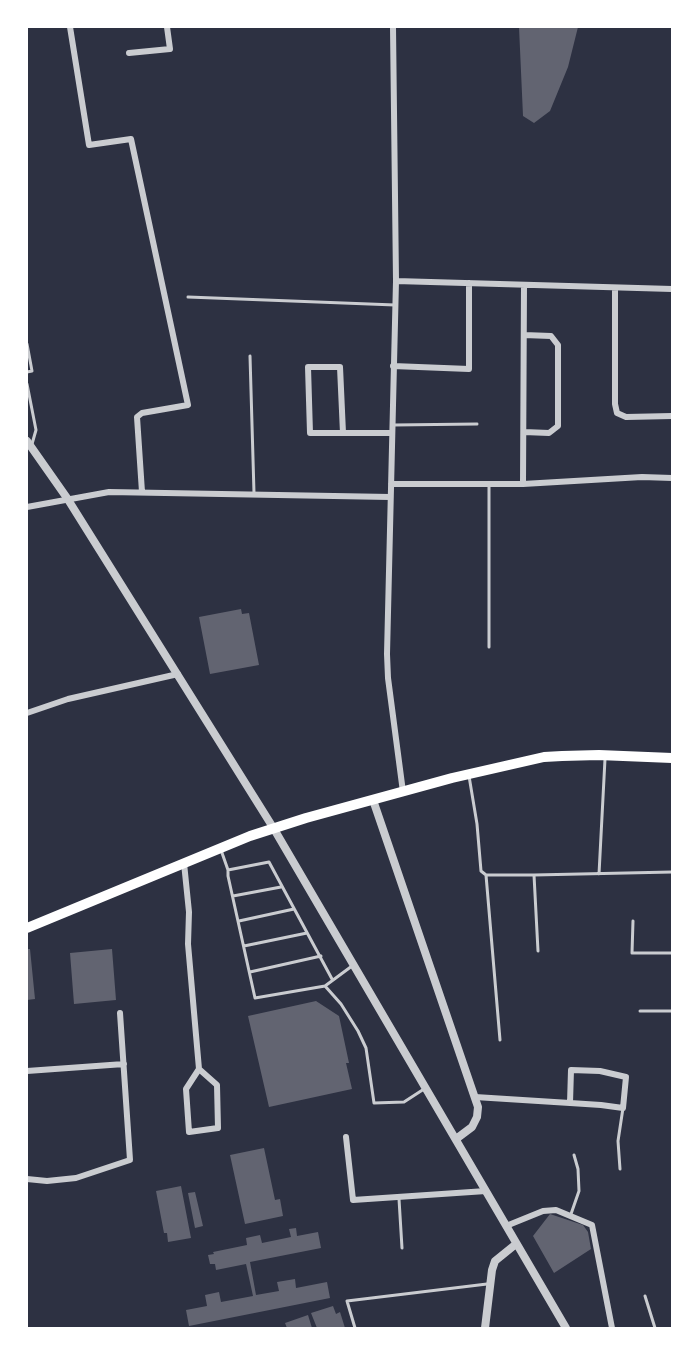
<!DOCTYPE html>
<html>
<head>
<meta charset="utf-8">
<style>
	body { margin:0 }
	#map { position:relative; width:699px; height:1355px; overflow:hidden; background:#2d3142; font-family:"Source Sans 3",sans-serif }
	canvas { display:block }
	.frame { position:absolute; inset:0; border:28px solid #fff; pointer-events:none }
</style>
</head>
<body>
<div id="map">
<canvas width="699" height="1355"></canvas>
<div class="frame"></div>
</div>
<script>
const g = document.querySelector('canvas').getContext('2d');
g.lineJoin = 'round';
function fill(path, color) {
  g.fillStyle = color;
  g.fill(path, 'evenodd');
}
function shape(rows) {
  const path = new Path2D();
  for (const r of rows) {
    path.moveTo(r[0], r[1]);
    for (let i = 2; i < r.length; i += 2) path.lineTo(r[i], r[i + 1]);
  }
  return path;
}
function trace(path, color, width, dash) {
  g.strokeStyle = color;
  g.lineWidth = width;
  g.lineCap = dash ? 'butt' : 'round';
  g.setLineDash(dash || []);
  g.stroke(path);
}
const building = shape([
	[519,27,578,27,568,67,550,111,534,123,523,116],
	[241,609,242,614,249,613,259,665,210,674,199,617],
	[27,949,30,949,35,999,27,1000],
	[112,949,116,1000,74,1004,70,953],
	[316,1001,339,1016,349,1063,346,1063,352,1089,269,1107,248,1016],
	[264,1148,275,1200,280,1199,283,1216,245,1224,230,1155],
	[181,1186,191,1238,168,1242,167,1233,164,1233,156,1191],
	[195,1192,203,1226,195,1228,188,1193],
	[550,1214,583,1225,588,1232,591,1249,554,1273,533,1236],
	[296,1228,297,1236,318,1232,321,1248,250,1262,256,1295,279,1291,277,1282,295,1279,296,1288,327,1282,330,1298,189,1326,186,1310,207,1306,205,1295,219,1292,221,1302,253,1296,246,1264,216,1270,215,1264,210,1264,208,1255,214,1254,213,1252,247,1245,246,1238,260,1235,262,1243,291,1237,289,1229],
	[333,1306,336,1314,340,1312,345,1328,317,1328,311,1313],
	[308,1315,312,1328,287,1328,285,1323]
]);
const service = shape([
	[188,297,395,305],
	[27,344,32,371,27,372],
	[250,356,254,493],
	[27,384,36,430,32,444],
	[394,425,477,424],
	[489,647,489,484],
	[469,776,477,824,481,871,486,875,500,1040],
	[221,850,228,870,228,876,255,998,325,986,352,966],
	[228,870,269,862,332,979],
	[599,874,605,759],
	[486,875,534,875],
	[233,896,281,887],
	[239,921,294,909],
	[633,921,632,953,672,953],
	[244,946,307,933],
	[538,951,534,875,672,872],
	[250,972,321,956],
	[325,986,341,1004,358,1031,366,1048,374,1103,404,1102,424,1089],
	[640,1011,672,1011],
	[620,1169,618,1141,623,1108],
	[399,1199,402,1248],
	[571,1214,579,1191,578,1169,574,1155],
	[645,1296,655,1328],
	[355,1328,347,1301,487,1284]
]);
const minor = shape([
	[70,27,89,145,131,139,188,405,142,413,137,417,142,492],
	[393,27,396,281,387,654,388,678,403,792],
	[129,53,170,49,167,27],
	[396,281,672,289],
	[615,288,615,404,617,413,626,417,672,416],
	[524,335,551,336,558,345,558,426,549,433,524,432],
	[393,366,469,369,469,283],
	[343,433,340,367,308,367,310,433,392,433],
	[391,484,523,484,642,477,672,478],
	[523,484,524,285],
	[27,507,109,492,390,497],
	[27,713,68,699,178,674],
	[184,863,189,912,188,944,199,1069,186,1089,189,1132,218,1128,217,1085,199,1069],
	[27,1071,124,1064],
	[475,1097,570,1103,601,1105,623,1108,626,1077,600,1071,571,1070,570,1103],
	[346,1137,353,1200,486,1191],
	[27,1179,47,1181,76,1178,130,1160,120,1013],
	[506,1226,543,1211,556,1210,592,1225,612,1328]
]);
const tertiary = shape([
	[27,441,67,498,274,829,566,1328],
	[373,800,478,1107,477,1117,472,1127,456,1139],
	[485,1328,492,1270,495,1261,516,1244]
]);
const primary = shape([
	[27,928,250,836,306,818,452,778,544,757,562,756,599,755,672,758]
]);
fill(building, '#626471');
trace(service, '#caccd0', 3);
trace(minor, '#caccd0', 6);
trace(tertiary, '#caccd0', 8);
trace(primary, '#fff', 10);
</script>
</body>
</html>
